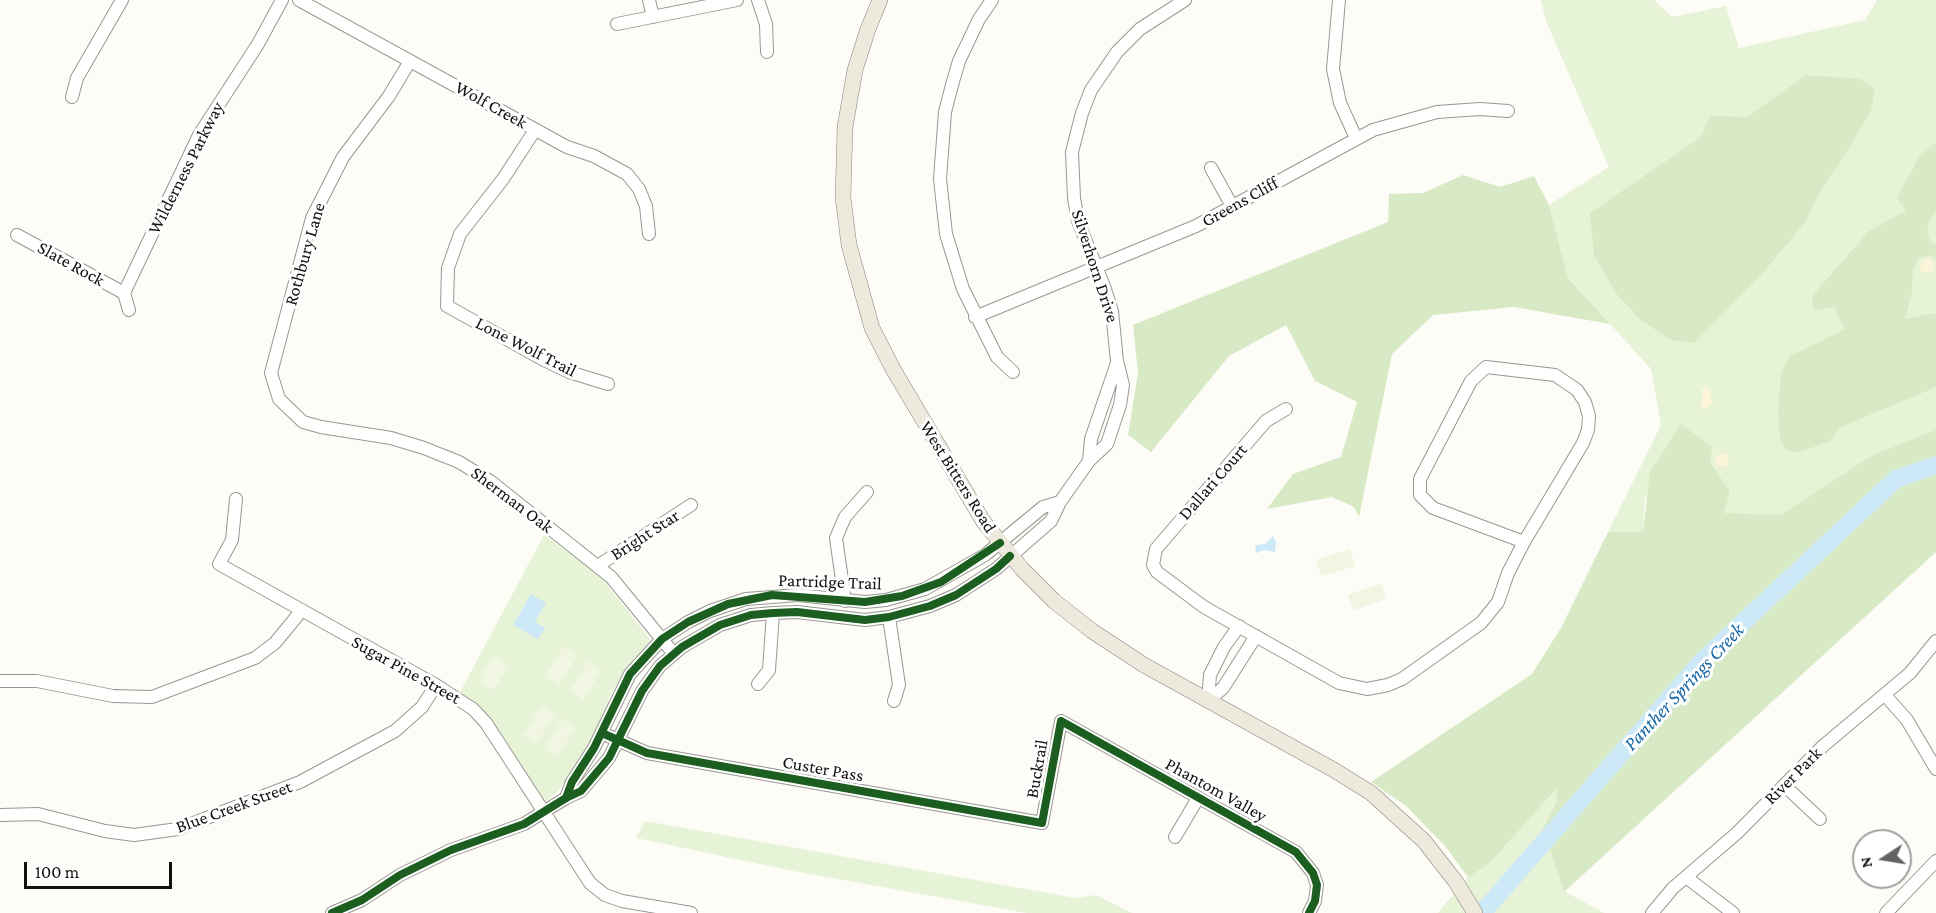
<!DOCTYPE html>
<html>
<head>
<meta charset="utf-8">
<style>
	body { margin:0 }
	#map { position:relative; width:1936px; height:913px; overflow:hidden; background:#fdfcf7; font-family:"Crimson Pro",serif }
	canvas { display:block }
	.north { position:absolute; left:1852px; top:829px; width:60px; height:60px; box-sizing:border-box; background:#fff; border:2px solid #a0a0a0; border-radius:50%; rotate:258deg; font-size:16px; font-weight:700; line-height:24px; text-align:center; color:#111 }
	.north::after { content:''; display:block; margin:auto; width:21px; height:27px; background:#646362; clip-path:polygon(50% 0,100% 100%,50% 72%,0 100%) }
	.scale { position:absolute; left:24px; top:862px; width:148px; height:27px; box-sizing:border-box; border:3px solid #111; border-top:0; padding-left:8px; font-size:18px; line-height:21px; white-space:nowrap; color:#111; -webkit-text-stroke:4px #fff; paint-order:stroke }
</style>
</head>
<body>
<div id="map">
<canvas width="1936" height="913"></canvas>
<div class="north">N</div>
<div class="scale">100 m</div>
</div>
<script>
const g = document.querySelector('canvas').getContext('2d');
g.lineJoin = 'round';
function fill(path, color) {
  g.fillStyle = color;
  g.fill(path, 'evenodd');
}
function shape(rows) {
  const path = new Path2D();
  for (const r of rows) {
    if (r.length === 3) {
      path.moveTo(r[0] + r[2], r[1]);
      path.arc(r[0], r[1], r[2], 0, 2 * Math.PI);
      continue;
    }
    path.moveTo(r[0], r[1]);
    for (let i = 2; i < r.length; i += 2) path.lineTo(r[i], r[i + 1]);
  }
  return path;
}
function trace(path, color, width, dash) {
  g.strokeStyle = color;
  g.lineWidth = width;
  g.lineCap = dash ? 'butt' : 'round';
  g.setLineDash(dash || []);
  g.stroke(path);
}
function drawText(font, color, halo, rows, align = 'center') {
  g.font = font + ' "Crimson Pro",serif';
  g.lineWidth = 6;
  g.setLineDash([]);
  g.textBaseline = 'middle';
  g.strokeStyle = halo;
  g.fillStyle = color;
  for (const [text, x, y, turn = 0] of rows) {
    g.save();
    g.translate(x, y);
    g.rotate((+turn || 0) * Math.PI / 180);
    g.textAlign = isNaN(turn) ? turn : align;
    if (halo) g.strokeText(text, 0, 0);
    g.fillText(text, 0, 0);
    g.restore();
  }
}
const green = shape([
	[1541,0,1654,0,1672,17,1726,6,1739,48,1865,20,1877,0,1936,0,1936,535,1742,551,1645,496,1643,532,1608,532,1661,425,1651,369,1568,278,1549,205,1609,167,1546,21],
	[544,535,598,573,650,639,649,643,612,691,595,735,580,760,558,791,545,803,542,802,459,694],
	[1557,788,1556,803,1543,828,1564,891,1604,913,1438,913,1468,877,1489,864],
	[645,821,1076,898,1096,895,1132,913,1027,913,793,871,636,838]
]);
const forest = shape([
	[1806,75,1860,79,1875,88,1871,111,1847,152,1819,193,1806,221,1762,274,1694,343,1671,340,1641,320,1618,296,1594,255,1590,213,1701,137,1710,116,1747,117],
	[1936,142,1936,212,1930,218,1927,232,1931,243,1936,245,1936,259,1930,255,1919,258,1913,269,1912,293,1905,319,1936,313,1936,387,1839,428,1830,441,1798,453,1786,450,1780,439,1778,412,1781,372,1790,356,1845,329,1834,307,1814,311,1812,296,1869,231,1906,211,1897,198,1919,157],
	[1463,175,1500,187,1534,176,1549,205,1568,278,1610,324,1514,307,1433,315,1392,354,1359,517,1354,507,1332,497,1267,509,1293,474,1341,457,1357,402,1315,381,1286,325,1229,356,1151,452,1128,435,1138,373,1133,325,1388,222,1389,194,1423,193],
	[1681,424,1712,447,1710,462,1730,492,1724,513,1781,515,1871,456,1936,430,1936,552,1564,892,1543,828,1556,803,1557,788,1489,864,1468,877,1445,846,1406,806,1371,782,1532,674,1562,626,1608,532,1643,532,1650,472]
]);
const sand = shape([
	[1927,266,7],
	[1706,386,1711,390,1710,396,1713,403,1704,410,1700,404,1703,398,1701,391],
	[1722,460,7]
]);
const pitch = shape([
	[1350,549,1355,566,1321,576,1316,560],
	[1381,583,1386,599,1353,610,1348,595],
	[564,646,578,655,559,685,545,676],
	[493,655,509,665,494,690,478,681],
	[588,661,602,669,584,700,570,691],
	[541,706,555,714,537,744,523,736],
	[562,719,576,727,558,757,544,749]
]);
const water = shape([
	[1273,536,1276,542,1275,552,1265,550,1256,553,1255,545,1265,544],
	[531,594,546,603,535,622,545,628,538,639,513,625]
]);
const river = shape([
	[1482,913,1704,659,1896,479,1936,465]
]);
const minor = shape([
	[299,0,567,147,594,156,627,174,639,189,646,206,649,234],
	[649,0,653,17],
	[758,0,766,24,767,52],
	[992,0,979,19,959,61,952,85,945,112,940,179,946,234,963,289,997,357,1013,372],
	[1339,0,1333,69,1340,103,1356,138],
	[617,24,737,0],
	[410,61,389,96,343,157,312,218,271,373,279,399,303,422,321,427,391,438,424,448,459,462,490,481,611,577,674,654],
	[72,97,77,78,122,0],
	[535,130,503,179,460,234,448,268,447,306,542,359,569,372,608,384],
	[1211,168,1232,206],
	[17,235,124,293],
	[129,310,124,293,199,135,258,44,282,0],
	[975,317,1196,226,1373,130,1437,112,1480,109,1508,111],
	[1486,367,1555,375,1577,390,1585,402,1589,416,1588,430,1583,443,1524,542,1433,508,1420,495,1420,479,1471,381,1486,367],
	[1286,409,1266,421,1156,549,1153,565,1157,572,1204,607,1339,683,1367,689,1388,685,1402,679,1481,623,1498,602,1508,573,1524,542],
	[1089,461,1091,439,1117,363],
	[236,499,232,540,219,564,436,685,473,709,486,723,590,883,605,895,622,901,691,913],
	[599,565,691,505],
	[845,601,836,538,845,517,867,492],
	[889,617,899,685,894,701],
	[1239,626,1224,647,1210,675,1208,701,1223,688,1256,636],
	[0,681,37,681,113,696,152,697,255,658,275,643,302,610],
	[758,684,769,670,773,613],
	[1885,695,1907,720,1936,769],
	[602,733,647,753,1042,823,1061,721,1296,852,1313,873,1317,885,1315,901,1309,913],
	[1785,786,1820,819],
	[566,798,572,782,594,748,630,674,662,639,688,622,710,611,746,599,798,595,865,602,886,600,925,589,985,555,1043,507,1060,502],
	[0,815,38,814,105,831,134,835,178,829,300,782,395,731,422,707,436,685],
	[1175,837,1198,798],
	[1686,877,1733,913],
	[332,913,362,900,400,875,451,850,524,824,566,798,581,791,609,758,642,691,660,666,682,647,720,625,751,615,773,613,797,612,865,620,889,617,930,606,956,595,996,569,1051,521,1060,502,1089,461,1107,444,1120,405,1123,385,1117,361,1112,311,1105,289,1078,221,1074,198,1072,152,1082,113,1091,90,1117,52,1140,29,1185,0],
	[1652,913,1673,888,1737,833,1823,746,1910,673,1936,641],
	[1886,913,1936,861]
]);
const major = shape([
	[880,0,868,29,855,70,845,127,843,197,849,245,872,328,893,369,983,521,1022,569,1054,601,1092,631,1144,665,1334,770,1371,793,1424,841,1456,882,1475,913]
]);
const cycleway = shape([
	[602,733,647,753,1042,823,1061,721,1296,852,1313,873,1317,885,1315,901,1309,913],
	[566,798,572,782,594,748,630,674,662,639,688,622,728,604,772,595,865,602,902,596,941,582,1000,543],
	[332,913,362,900,400,875,451,850,524,824,566,798,581,791,609,758,642,691,660,666,682,647,720,625,751,615,773,613,797,612,865,620,889,617,930,606,956,595,996,569,1010,556]
]);
const streetNames = [
	["Wolf Creek",491,105,29],
	["Wilderness Parkway",186,168,-63],
	["Greens Cliff",1240,202,-29],
	["Rothbury Lane",305,254,-74],
	["Slate Rock",71,264,29],
	["Silverhorn Drive",1095,266,72],
	["Lone Wolf Trail",526,347,27],
	["West Bitters Road",958,477,58],
	["Dallari Court",1213,482,-49],
	["Sherman Oak",512,500,37],
	["Bright Star",645,535,-33],
	["Partridge Trail",830,582,2],
	["Sugar Pine Street",406,670,29],
	["Custer Pass",823,769,10],
	["Buckrail",1037,769,-80],
	["River Park",1793,776,-45],
	["Phantom Valley",1216,790,29],
	["Blue Creek Street",234,807,-20]
];
const waterNames = [
	["Panther Springs Creek",1684,687,-47]
];
fill(green, '#e7f3d7');
fill(forest, '#d8eac5');
fill(sand, '#fcf4d9');
fill(pitch, '#f0f6e1');
fill(water, '#cde8f7');
trace(river, '#cde8f7', 18);
trace(minor, '#979795', 14);
trace(major, '#858482', 16);
trace(minor, '#fffffe', 12);
trace(major, '#ede9dc', 15);
trace(cycleway, '#1b5e20', 8);
drawText('18px', '#111', '#fff', streetNames);
drawText('italic 20px', '#1768a6', '#fff', waterNames);
</script>
</body>
</html>
